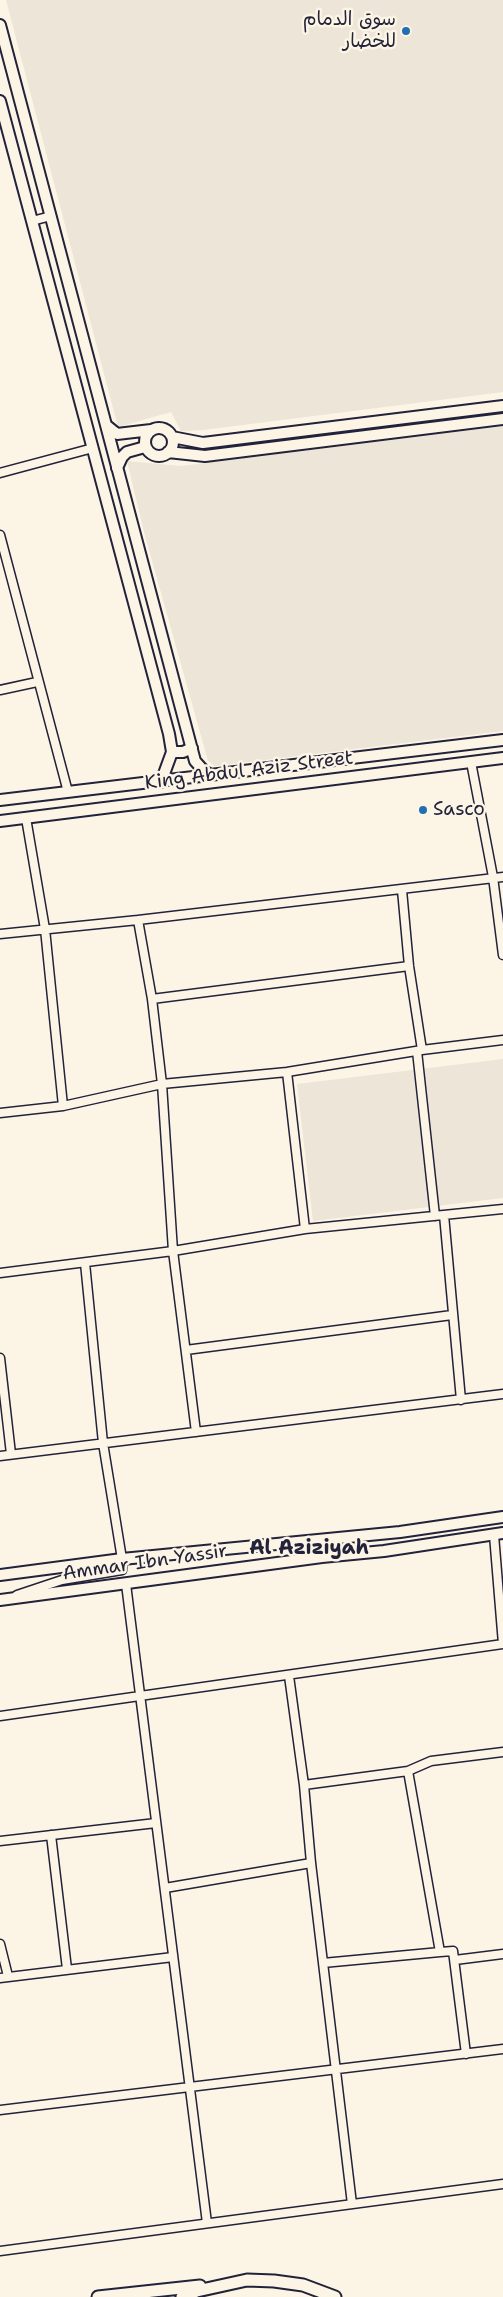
<!DOCTYPE html>
<html>
<head>
<meta charset="utf-8">
<style>
	body { margin:0 }
	canvas { display:block; background:#fcf5e5 }
</style>
</head>
<body>
<canvas width="503" height="2297"></canvas>
<script>
const g = document.querySelector('canvas').getContext('2d');
g.lineJoin = 'round';
function fill(path, color) {
  g.fillStyle = color;
  g.fill(path, 'evenodd');
}
function shape(rows) {
  const path = new Path2D();
  for (const r of rows) {
    if (r.length === 3) {
      path.moveTo(r[0] + r[2], r[1]);
      path.arc(r[0], r[1], r[2], 0, 2 * Math.PI);
      continue;
    }
    path.moveTo(r[0], r[1]);
    for (let i = 2; i < r.length; i += 2) path.lineTo(r[i], r[i + 1]);
  }
  return path;
}
function trace(path, color, width, dash) {
  g.strokeStyle = color;
  g.lineWidth = width;
  g.lineCap = dash ? 'butt' : 'round';
  g.setLineDash(dash || []);
  g.stroke(path);
}
function drawText(font, color, halo, rows, align = 'center') {
  g.font = font + ' "Shantell Sans","Playpen Sans Arabic",sans-serif';
  g.lineWidth = 5;
  g.setLineDash([]);
  g.textBaseline = 'middle';
  g.strokeStyle = halo;
  g.fillStyle = color;
  for (const [text, x, y, turn = 0] of rows) {
    g.save();
    g.translate(x, y);
    g.rotate((+turn || 0) * Math.PI / 180);
    g.textAlign = isNaN(turn) ? turn : align;
    if (halo) g.strokeText(text, 0, 0);
    g.fillText(text, 0, 0);
    g.restore();
  }
}
const built = shape([
	[6,0,503,0,503,392,203,430,181,431,171,412,118,427],
	[503,426,503,731,215,766,208,761,144,532,127,461,181,466],
	[503,1059,503,1198,313,1221,297,1084]
]);
const street = shape([
	[32,221,51,216],
	[0,473,93,448],
	[0,535,68,792],
	[0,690,37,682],
	[471,762,493,877,503,955],
	[26,818,45,929,63,1106],
	[402,890,409,966,422,1050],
	[138,920,152,999,162,1084,173,1251,196,1432],
	[0,934,138,920,503,877],
	[152,999,409,966],
	[417,1051,435,1216],
	[287,1072,305,1229],
	[0,1113,63,1106,162,1084,287,1072,422,1050,503,1040],
	[444,1215,461,1400],
	[0,1273,173,1251,305,1229,503,1209],
	[186,1350,452,1315],
	[0,1358,11,1454],
	[0,1456,503,1394],
	[494,1535,503,1644],
	[126,1584,207,2223],
	[17,1595,62,1580,122,1570,122,1559,103,1443,85,1263],
	[289,1676,304,1785,311,1863,352,2204],
	[0,1716,503,1644],
	[408,1771,431,1761,503,1752],
	[304,1785,408,1771,440,1952,323,1963],
	[51,1835,67,1969],
	[0,1841,156,1823],
	[165,1888,311,1863],
	[0,1944,8,1976],
	[440,1952,453,1951,466,2054],
	[455,1960,503,1954],
	[0,1978,173,1957],
	[0,2110,503,2049],
	[0,2251,503,2184]
]);
const secondary = shape([
	[0,25,195,761,204,771,211,775],
	[0,101,169,734,172,752,161,782],
	[106,425,117,434,151,430],
	[159,442,14],
	[172,437,203,443,503,406],
	[168,452,205,456,503,419],
	[117,468,122,457,127,452,145,447],
	[172,752,183,752,192,748],
	[0,800,503,740],
	[0,821,503,758],
	[0,1575,122,1559,400,1532,503,1517],
	[0,1600,322,1557,384,1551,503,1533]
]);
const primary = shape([
	[98,2297,200,2286],
	[182,2297,197,2291,247,2280,274,2281,303,2285,335,2297]
]);
const markers = [
	[406,31,5,"#1f6fb2"],
	[423,810,5,"#1f6fb2"]
];
const poiNames = [
	["سوق الدمام",396,20],
	["للخضار",396,42],
	["Sasco",433,810,"left"]
];
const streetNames = [
	["King Abdul Aziz Street",249,771,-7],
	["Ammar Ibn Yassir",145,1563,-8]
];
const neighbourhoodNames = [
	["Al Aziziyah",309,1549]
];
fill(built, '#ece5d8');
trace(street, '#22223b', 11);
trace(secondary, '#22223b', 14);
trace(primary, '#22223b', 15);
trace(street, '#fcf5e5', 8);
trace(secondary, '#fcf5e5', 10);
trace(primary, '#fcf5e5', 11);
for (const [x, y, r, color] of markers) {
  const dot = new Path2D();
  dot.arc(x, y, r, 0, 2 * Math.PI);
  g.fillStyle = color;
  g.fill(dot);
  trace(dot, '#fcf5e5', 2);
}
drawText('19px', '#22223b', '#fcf5e5', poiNames, 'right');
drawText('19px', '#22223b', '#fcf5e5', streetNames);
drawText('bold 20px', '#22223b', '#fcf5e5', neighbourhoodNames);
</script>
</body>
</html>
